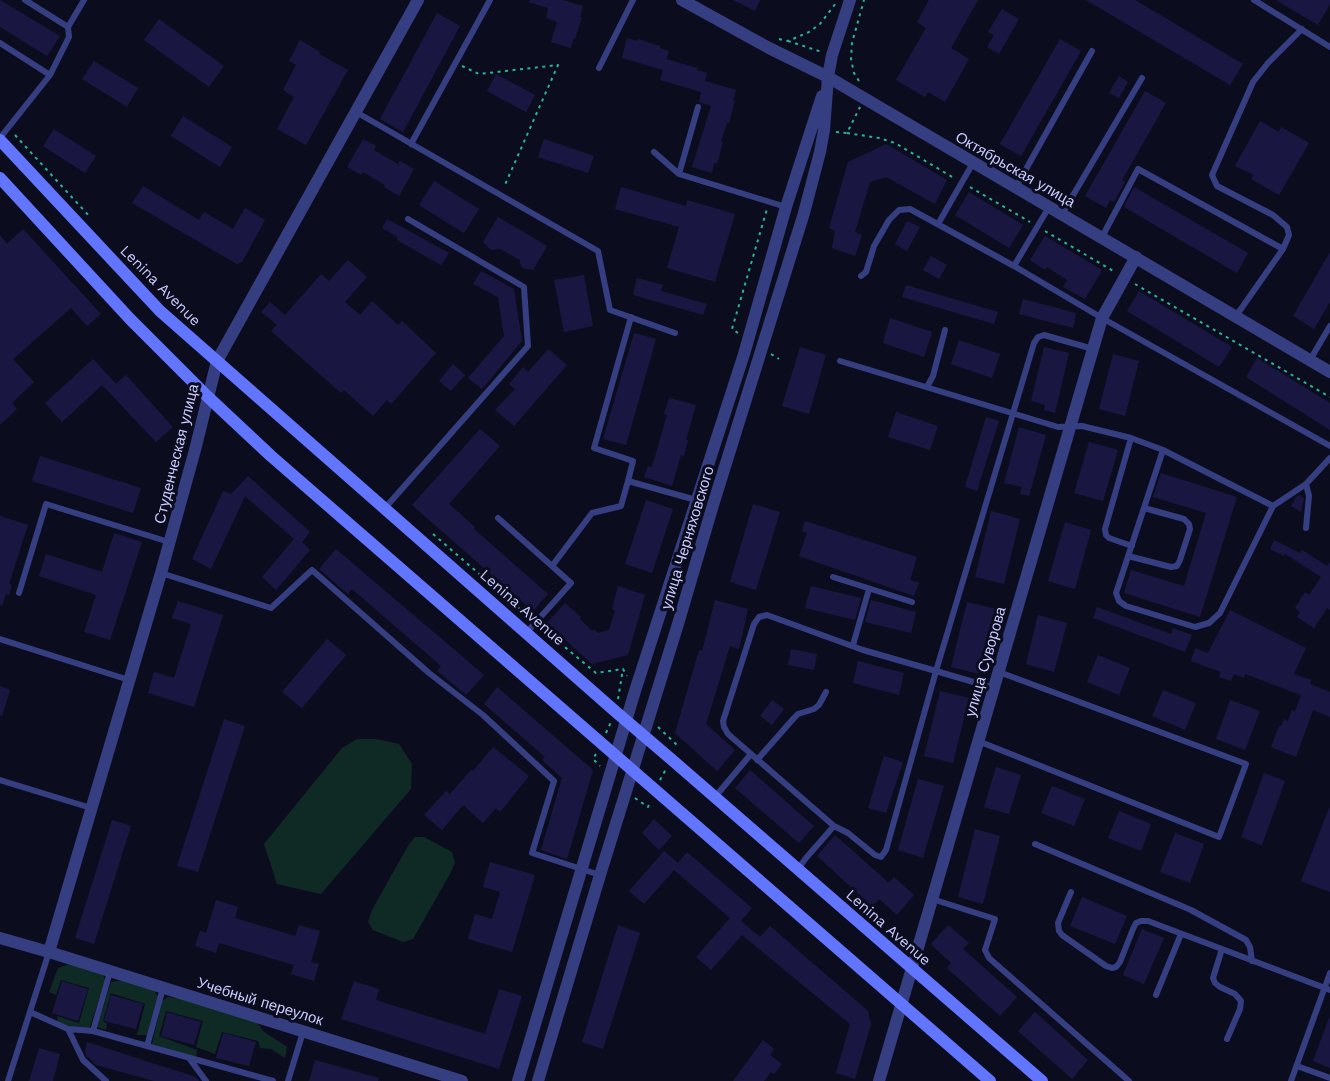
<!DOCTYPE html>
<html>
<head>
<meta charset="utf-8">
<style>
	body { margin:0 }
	canvas { display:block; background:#0c0c1f }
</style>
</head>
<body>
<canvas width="1330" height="1081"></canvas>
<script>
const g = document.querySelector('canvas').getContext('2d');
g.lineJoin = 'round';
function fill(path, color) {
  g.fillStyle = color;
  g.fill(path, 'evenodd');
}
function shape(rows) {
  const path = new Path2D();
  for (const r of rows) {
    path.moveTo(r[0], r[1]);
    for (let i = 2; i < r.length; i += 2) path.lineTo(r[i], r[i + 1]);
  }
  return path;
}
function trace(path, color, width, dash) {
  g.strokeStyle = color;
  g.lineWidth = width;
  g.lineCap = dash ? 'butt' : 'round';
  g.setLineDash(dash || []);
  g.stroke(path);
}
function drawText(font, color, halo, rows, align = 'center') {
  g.font = font + ' "Work Sans",sans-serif';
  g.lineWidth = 6;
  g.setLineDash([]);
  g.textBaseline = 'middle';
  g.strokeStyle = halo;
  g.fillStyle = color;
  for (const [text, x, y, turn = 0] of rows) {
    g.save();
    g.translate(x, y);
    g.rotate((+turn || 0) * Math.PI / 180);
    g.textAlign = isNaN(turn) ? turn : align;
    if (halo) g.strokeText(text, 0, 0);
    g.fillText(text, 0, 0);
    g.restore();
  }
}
const green = shape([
	[357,739,376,739,399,744,412,764,411,789,321,894,277,884,264,844,342,748],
	[415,837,424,837,452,852,455,862,450,874,413,939,403,942,373,930,368,922,372,910,409,844],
	[70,964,103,973,105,980,89,1030,78,1029,58,1022,57,1016,79,1023,89,988,61,980,56,995,49,992,58,968],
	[125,980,154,990,159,998,149,1035,137,1035,145,1004,111,993,103,1021,107,1024,106,1030,97,1027,111,982],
	[168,997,198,1001,256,1020,263,1031,287,1047,285,1058,271,1049,260,1048,258,1041,222,1032,215,1054,196,1047,203,1021,166,1011,159,1036,197,1050,196,1057,152,1044,162,1001]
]);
const building = shape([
	[0,0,60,36,47,56,0,27],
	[530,0,563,0,583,6,580,17,582,17,575,39,573,39,571,48,551,42,557,22,546,18,548,8,529,2],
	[733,0,760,0,755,11],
	[929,0,978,0,951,48,969,59,945,102,928,92,925,97,896,80,926,28,917,22],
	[1086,0,1135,0,1243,64,1230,85],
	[1276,0,1330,0,1330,4,1318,25],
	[1002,9,1019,19,999,54,987,47,994,35,988,32],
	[437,13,460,26,403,132,380,119],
	[159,19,224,66,209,87,144,40],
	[627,38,637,41,638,39,660,46,660,48,669,51,666,59,698,68,697,70,707,73,705,81,736,90,733,101,735,101,729,123,727,123,721,141,723,142,717,164,714,163,712,173,692,167,711,106,699,102,701,92,660,80,663,70,622,58],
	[1060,39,1081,51,1021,156,1000,144],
	[300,40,320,52,319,54,348,70,306,145,277,129,294,97,283,90,296,65,289,61],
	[94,61,138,88,127,107,82,79],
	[496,74,535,95,526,112,487,91],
	[1119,76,1128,82,1119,98,1109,93],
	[1145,91,1166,103,1122,180,1125,182,1114,202,1110,200,1106,208,1085,196],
	[183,116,232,147,220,167,171,136],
	[1260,121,1279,132,1281,127,1309,143,1279,195,1251,179,1254,175,1235,166],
	[54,129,96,156,85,173,43,146],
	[363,139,376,146,374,150,398,164,400,161,414,169,399,196,384,187,385,185,363,172,361,175,347,167],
	[544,139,594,156,588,173,538,157],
	[886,144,947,180,935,204,886,177,870,182,855,232,862,235,855,256,832,248,835,231,829,228,848,162],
	[434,181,479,209,464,233,419,205],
	[143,186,199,220,204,212,233,229,245,208,265,220,242,262,237,264,132,203],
	[621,187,686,206,687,200,735,214,715,282,667,268,679,227,615,209],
	[1134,187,1248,253,1237,273,1124,207],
	[969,192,1023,225,1009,248,955,215],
	[498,217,547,246,533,270,523,268,520,264,520,260,500,249,491,250,483,242],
	[387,219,449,253,441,265,397,240,398,237,382,228],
	[907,221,920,227,907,251,895,244],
	[23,229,101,314,87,326,71,308,13,359,34,382,12,403,17,409,0,425,0,235,7,244],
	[1045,236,1102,270,1085,299,1063,287,1067,280,1047,267,1045,270,1030,260],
	[1330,252,1330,302,1314,329,1293,316],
	[931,256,947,265,939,279,923,270],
	[348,260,367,277,345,302,360,315,372,301,398,325,402,321,436,353,391,404,387,400,373,416,344,390,341,393,271,331,277,325,261,312,270,302,285,315,321,274,329,281],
	[481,271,514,289,522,341,482,389,468,378,504,336,498,297,473,284],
	[584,275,593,326,564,332,554,280],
	[637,278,663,285,661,291,707,304,703,315,633,295],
	[906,285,998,312,994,324,902,297],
	[1139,291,1232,347,1219,367,1127,311],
	[1023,299,1076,313,1073,328,1019,314],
	[890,318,932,332,924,357,883,343],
	[634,333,656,339,626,445,603,439],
	[959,340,1000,354,992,378,951,364],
	[800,347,826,355,809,414,782,406],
	[1044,347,1069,353,1055,413,1044,410,1045,405,1031,401],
	[548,349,567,365,514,426,495,410,515,389,509,384,523,367,528,372],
	[1113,354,1139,361,1125,416,1099,409],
	[1257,358,1330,403,1330,430,1246,377],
	[93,359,116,384,126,375,173,427,156,442,102,385,62,422,45,403],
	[453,364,465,375,451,391,439,381],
	[669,398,696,405,686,440,688,440,684,456,681,455,672,486,644,477,648,466,652,467,667,415,664,414],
	[896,412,938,426,930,450,888,437],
	[986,417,999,421,977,491,965,487],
	[1019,427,1046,435,1029,496,1020,494,1022,487,1004,483],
	[480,429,500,446,449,504,475,527,474,529,548,594,533,611,412,505],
	[1089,442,1118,450,1103,501,1074,493],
	[40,456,141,488,133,513,32,481],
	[1161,473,1237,497,1200,617,1124,593,1131,570,1184,586,1206,513,1153,497],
	[248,476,310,532,302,542,310,550,276,590,262,577,294,539,245,496,211,569,192,559,223,491,231,494],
	[1299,495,1304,498,1301,512,1291,506,1296,497],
	[646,500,673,509,652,573,625,564],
	[753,504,780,512,756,590,730,582],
	[991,511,1020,519,1004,584,975,577],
	[0,516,28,525,9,584,12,585,9,595,6,594,2,606,0,605],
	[805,521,917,557,910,580,919,583,914,596,799,556,807,533,802,531],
	[1065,522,1091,530,1075,589,1048,581],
	[114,533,142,542,110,640,84,632,96,595,39,576,46,554,102,572],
	[1274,540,1300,553,1302,550,1327,566,1330,562,1330,610,1327,608,1314,628,1297,617,1300,612,1295,608,1305,592,1309,595,1321,577,1285,554,1284,556,1270,549],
	[336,549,484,675,466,695,437,671,441,666,352,589,348,594,319,569],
	[618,586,645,595,628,655,592,664,547,623,565,603,581,617,580,619,591,630,595,630,598,633,609,630,615,611,612,609],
	[811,586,861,598,855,620,805,608],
	[715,600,748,609,739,649,730,646,706,724,735,750,717,771,675,733,699,650,702,651],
	[871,600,916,612,911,633,865,622],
	[178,601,223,615,194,707,148,693,154,672,174,678,191,624,172,618],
	[967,602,996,609,979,674,951,667],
	[1097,607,1171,634,1173,628,1192,635,1185,652,1093,618],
	[1230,610,1306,648,1294,674,1311,680,1310,684,1330,692,1330,717,1313,710,1296,757,1271,747,1279,726,1281,726,1284,719,1288,721,1292,710,1295,711,1301,695,1245,674,1244,678,1234,674,1231,681,1219,677,1221,672,1191,661,1195,648,1208,653],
	[1038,615,1067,623,1054,672,1026,664],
	[327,639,346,655,302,708,282,692],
	[791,649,817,654,814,670,788,665],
	[1098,655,1130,668,1119,695,1087,682],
	[858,661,904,673,899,695,853,683],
	[0,686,10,690,2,716,0,715],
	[497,687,593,770,567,859,541,850,562,778,542,760,545,757,484,704],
	[1163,690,1196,703,1185,730,1152,716],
	[940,691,969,698,953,763,924,756],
	[772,700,784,709,772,725,760,716],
	[1230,700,1260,711,1245,750,1216,739],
	[224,719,245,726,198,872,177,866],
	[493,747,529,776,500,812,496,808,483,823,463,805,442,830,424,815,446,791,450,794,471,770,473,771],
	[884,756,903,762,886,813,868,808],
	[996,767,1021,775,1009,814,984,807],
	[750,770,814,826,799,843,735,788],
	[1264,773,1285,781,1262,845,1241,837],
	[918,779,944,786,923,858,898,850],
	[1052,786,1085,799,1074,826,1041,813],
	[1329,808,1330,808,1330,892,1301,881],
	[1119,811,1151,824,1141,851,1108,838],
	[654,819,672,836,659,850,642,833],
	[112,820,131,826,94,944,75,938],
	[975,829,1000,836,983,904,958,897],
	[1175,833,1204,844,1190,883,1160,872],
	[835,835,889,883,894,877,914,895,897,915,879,899,872,906,817,856],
	[664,851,678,863,687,852,752,908,741,921,760,937,770,926,868,1011,871,1024,855,1079,836,1073,850,1024,742,935,711,970,696,957,730,918,674,870,644,904,629,891],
	[490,862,535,875,512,952,468,939,475,914,492,919,500,892,483,887],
	[1082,897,1127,916,1115,944,1070,926],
	[216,900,238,907,235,918,295,936,299,925,320,931,311,962,319,964,314,981,291,974,294,965,219,943,216,953,195,946,200,931,206,933],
	[618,925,640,933,603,1049,582,1042],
	[948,925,969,943,963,949,1017,997,1000,1016,947,968,951,963,931,944],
	[1142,929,1164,938,1144,984,1123,975],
	[62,981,88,989,78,1021,52,1013],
	[354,981,379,989,376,1000,485,1034,499,989,522,996,499,1069,341,1019],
	[111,995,143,1004,136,1029,104,1021],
	[167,1012,201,1022,194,1045,161,1036],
	[1035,1012,1088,1060,1072,1079,1018,1031],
	[1329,1018,1330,1019,1330,1068,1313,1061],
	[223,1033,256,1042,249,1066,216,1058],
	[763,1040,774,1049,770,1055,782,1064,774,1074,771,1072,764,1081,733,1081],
	[87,1042,196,1077,199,1081,154,1081,96,1065,90,1059,90,1058,87,1057,85,1051],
	[39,1048,60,1054,53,1081,29,1081],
	[315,1060,379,1078,378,1081,309,1081]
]);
const path = shape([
	[779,39,788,41,809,32,820,24,836,3],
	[788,41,822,52],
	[462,66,479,74,558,65,504,187],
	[859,81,854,73,851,59,852,43,864,0],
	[836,132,847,133,860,107],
	[847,133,879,138,895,143,954,178],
	[15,135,90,217],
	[970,187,1030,222],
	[1045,231,1115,272],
	[1135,284,1330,397],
	[738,333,732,329,767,209],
	[771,354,779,359],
	[433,534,529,617],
	[542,628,596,673,623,669,627,676],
	[618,699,623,669],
	[658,727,678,746,677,748],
	[606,733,611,722],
	[596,754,593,759,600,766],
	[660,780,666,769],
	[635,798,648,807,650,802]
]);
const service = shape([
	[1254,0,1330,47],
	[68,27,84,0],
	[0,43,50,75],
	[599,68,633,0],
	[356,112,598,251,610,310,675,333],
	[0,138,50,75,69,37,68,27,25,0],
	[411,144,490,0],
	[654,152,679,174,786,207],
	[679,174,698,107],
	[1016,187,1092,51],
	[1062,214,1142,78],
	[938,224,973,163],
	[1102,237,1138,169,1283,249,1236,316],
	[1283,249,1289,235,1287,227,1273,215,1217,186,1212,175,1253,82,1268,63,1302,29],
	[1014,266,1049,207],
	[861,276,866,272,874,246,889,220,899,210,910,209,1014,266,1102,318,1330,446],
	[1310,360,1330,326],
	[840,361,1058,427,1082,426,1131,438,1163,450,1273,506,1306,484,1330,458],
	[927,387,933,376,945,330],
	[1131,438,1105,529,1106,535,1109,538,1132,546],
	[1163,450,1116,593,1119,601,1126,606,1195,627,1209,623,1220,613,1273,506],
	[628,481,696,500],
	[1306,484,1309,496,1306,528],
	[385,508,528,346,524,287,408,219],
	[498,518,571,583,527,632],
	[1128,556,1171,567,1177,566,1180,560,1190,529,1189,524,1184,519,1144,508],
	[552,566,592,513,621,506,628,481,633,461,594,448,631,317],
	[161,573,271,608,312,570,429,673,483,715,554,781,532,853,600,875],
	[833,577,912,602],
	[19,593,46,504,169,542],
	[0,639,129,680],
	[853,645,869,589],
	[994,688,936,671,863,650,767,615,759,617,754,624,723,721,724,727,728,734,834,826,848,833,875,855,881,857,886,850,936,671,1034,343,1038,337,1044,335,1093,349],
	[978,741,1219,837,1246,764,999,672],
	[757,760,794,718,798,714,814,709,819,705,826,692],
	[0,780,91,808],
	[715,797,751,754],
	[1035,844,1191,910,1246,940,1250,947,1252,961],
	[798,869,806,858,834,826],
	[1071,892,1058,923,1059,931,1062,935,1106,966,1112,968,1116,967,1120,962,1133,929,1136,923,1141,921,1148,921,1330,990],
	[932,899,995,919,985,950,989,958,1129,1081],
	[1222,949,1213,978,1215,983,1220,987,1235,994,1241,1001,1240,1009,1227,1039],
	[110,972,93,1031,273,1081],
	[1156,995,1181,934],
	[30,1012,68,1029,83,1060,106,1081],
	[68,1029,93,1031],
	[147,1046,163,988],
	[189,1058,206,1081],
	[1297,1066,1330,1078],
	[8,1081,49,952],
	[288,1081,303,1032],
	[1291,1081,1330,973]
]);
const minor = shape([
	[682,0,769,48,828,77],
	[0,938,49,952,462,1081],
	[49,952,161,573,195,450,217,361,418,0],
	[879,1081,1102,318,1136,257]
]);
const tertiary = shape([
	[828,77,1330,372],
	[518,1081,635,691,744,354,786,207,822,96],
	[538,1081,600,875,678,624,713,505,804,213,820,152,824,130,828,77,832,55,850,0]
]);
const secondary = shape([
	[0,140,160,311,616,712,671,759,1042,1081],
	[0,178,130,319,208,397,271,456,990,1081]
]);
const streetNames = [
	["Октябрьская улица",1015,170,30],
	["Lenina Avenue",160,286,45],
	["Студенческая улица",177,454,-76],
	["улица Черняховского",688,538,-73],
	["Lenina Avenue",522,608,41],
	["улица Суворова",986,662,-74],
	["Lenina Avenue",888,928,41],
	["Учебный переулок",260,1002,17]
];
fill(green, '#0f2924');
fill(building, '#191741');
trace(path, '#29b496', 2, [3, 4.5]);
trace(service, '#353e80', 6);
trace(minor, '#353e80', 12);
trace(tertiary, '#353e80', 12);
trace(secondary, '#6175ff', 12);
drawText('15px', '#caccff', '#0c0c1f', streetNames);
</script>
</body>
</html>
